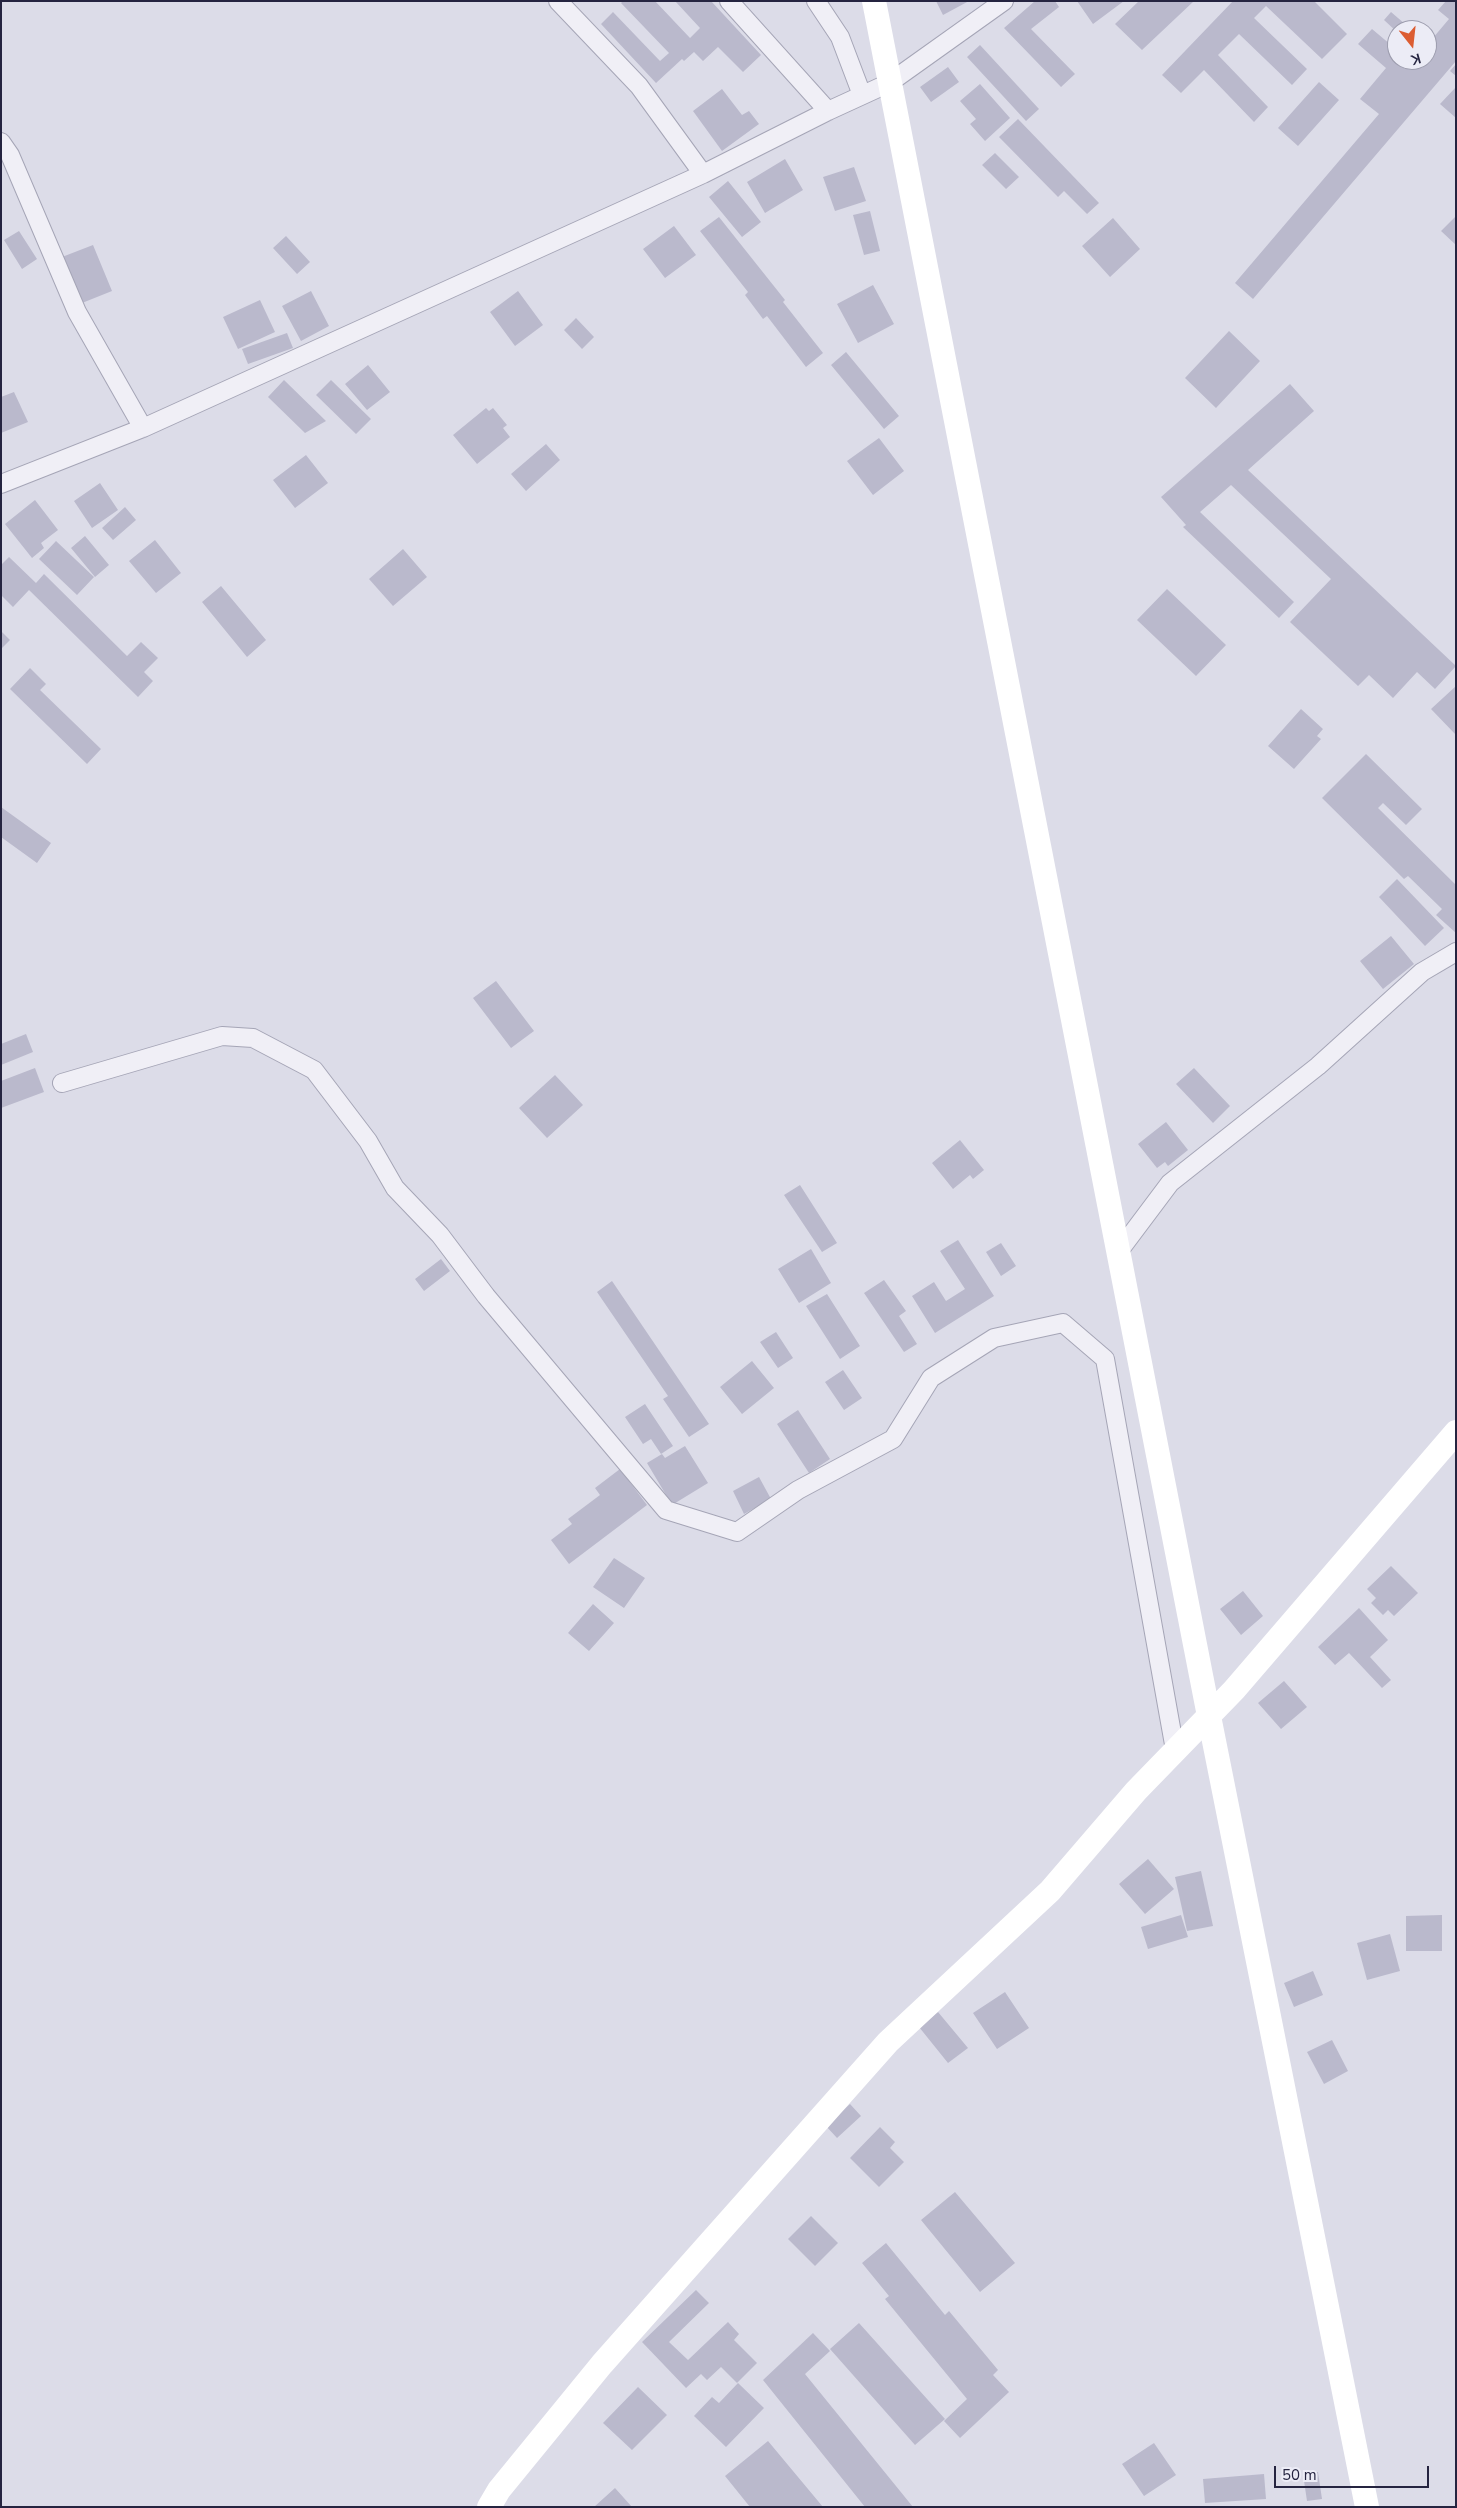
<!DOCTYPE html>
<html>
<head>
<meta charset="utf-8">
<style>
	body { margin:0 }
	#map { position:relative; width:1457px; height:2508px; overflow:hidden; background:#dcdce8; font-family:"Nunito Sans",sans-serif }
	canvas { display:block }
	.frame { position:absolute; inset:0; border:2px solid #252440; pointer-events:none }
	.north { position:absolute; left:1387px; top:20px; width:50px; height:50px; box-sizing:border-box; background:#ececf6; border:1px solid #9c9cad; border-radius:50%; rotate:164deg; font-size:14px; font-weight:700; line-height:20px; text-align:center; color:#252440 }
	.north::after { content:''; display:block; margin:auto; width:18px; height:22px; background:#dc5d32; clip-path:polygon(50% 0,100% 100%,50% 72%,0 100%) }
	.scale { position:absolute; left:1274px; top:2466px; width:155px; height:22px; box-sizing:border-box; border:2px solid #252440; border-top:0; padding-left:6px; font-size:15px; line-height:18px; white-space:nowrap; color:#252440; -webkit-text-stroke:4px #ececf6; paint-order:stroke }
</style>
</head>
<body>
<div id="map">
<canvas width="1457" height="2508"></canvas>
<div class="frame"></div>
<div class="north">K</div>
<div class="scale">50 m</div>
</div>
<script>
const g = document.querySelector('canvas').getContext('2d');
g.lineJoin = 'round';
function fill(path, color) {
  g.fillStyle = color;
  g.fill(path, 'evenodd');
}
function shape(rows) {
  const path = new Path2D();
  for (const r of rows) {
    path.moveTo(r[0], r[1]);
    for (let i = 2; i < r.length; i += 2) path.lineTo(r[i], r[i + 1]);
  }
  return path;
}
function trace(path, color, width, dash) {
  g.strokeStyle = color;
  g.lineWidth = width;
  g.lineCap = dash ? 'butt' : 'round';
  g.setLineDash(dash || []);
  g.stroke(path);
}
const building = shape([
	[623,1,655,1,690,38,700,28,675,1,711,1,761,55,743,72,718,47,703,61,694,52,684,61,682,59,656,83,601,24,613,12,660,61,669,53,621,3],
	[936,1,969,1,943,15],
	[1035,1,1055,1,1059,7,1031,29,1075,74,1061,87,1004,28],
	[1077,1,1124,1,1093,24],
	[1139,1,1194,1,1142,50,1115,24],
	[1233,1,1314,1,1347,34,1322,59,1266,6,1254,18,1307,69,1292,85,1239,34,1218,55,1268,107,1254,122,1204,70,1181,93,1162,75],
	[1446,1,1456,1,1456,61,1253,299,1235,283,1379,114,1360,99,1386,68,1358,44,1372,29,1397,50,1397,60,1409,60,1416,66,1421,60,1427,60,1427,45,1449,19,1438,10],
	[1391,12,1412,30,1397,32,1384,20],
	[980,45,1039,109,1026,121,967,57],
	[1456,64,1456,76,1450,71],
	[948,67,959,82,931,102,920,87],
	[1319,82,1339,100,1298,146,1278,128],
	[980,84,1010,118,985,141,970,124,976,119,960,101],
	[1456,87,1456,118,1440,104],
	[722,89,742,115,749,111,759,124,722,151,693,111],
	[1018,119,1099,203,1087,214,1064,191,1058,197,999,137],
	[995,153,1019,177,1006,189,982,165],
	[785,159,803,190,765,213,747,182],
	[854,167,866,201,835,211,823,177],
	[728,181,761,222,742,237,709,197],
	[870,211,880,251,864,255,853,215],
	[1456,216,1456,245,1441,231],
	[719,217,785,300,783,302,823,353,806,367,767,316,763,319,745,295,748,292,700,231],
	[1113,218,1140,249,1110,277,1082,246],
	[674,226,696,255,665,278,643,249],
	[19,231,37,259,22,269,4,240],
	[286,236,310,262,297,274,273,248],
	[93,245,112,291,82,303,62,257],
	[873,285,894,324,858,343,837,304],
	[311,291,329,326,301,341,282,306],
	[518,291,543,325,515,346,490,312],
	[260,300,275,332,238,349,223,317],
	[576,318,594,337,582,349,564,330],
	[1229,331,1260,361,1216,408,1185,378],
	[287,333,293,348,248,364,242,349],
	[846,352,899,416,884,429,831,365],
	[368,365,390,392,367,410,345,384],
	[284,380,326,421,305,433,268,397],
	[331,380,371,419,356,434,316,395],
	[1290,384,1314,411,1248,470,1456,666,1435,689,1417,672,1393,698,1369,675,1358,686,1290,622,1331,579,1231,485,1200,512,1294,602,1279,618,1183,527,1186,525,1161,497],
	[14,392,28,422,1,433,1,397],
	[486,408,489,411,493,408,507,425,503,428,510,437,477,464,453,435],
	[879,438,904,471,873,495,847,461],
	[546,444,560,460,526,491,511,474],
	[306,455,328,483,295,508,273,480],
	[100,483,118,510,92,528,74,501],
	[35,500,58,530,41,543,44,548,32,558,5,524],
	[125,507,136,520,113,540,102,528],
	[85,536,109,565,95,577,71,548],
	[155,540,181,573,156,593,129,561],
	[56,541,94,577,77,595,39,559],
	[403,549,427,577,393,606,369,579],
	[9,557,36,583,44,574,127,656,141,642,158,658,144,672,153,681,138,697,29,590,13,607,1,595,1,565],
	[221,586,266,640,247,657,202,602],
	[1167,589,1226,645,1196,676,1137,620],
	[1,631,10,640,1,649],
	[30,668,46,684,40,690,101,749,87,764,10,689],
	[1456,686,1456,735,1431,709],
	[1301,709,1323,729,1317,736,1321,739,1294,769,1268,746],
	[1366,754,1422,809,1406,825,1383,803,1378,808,1456,885,1456,933,1436,915,1442,909,1408,876,1404,879,1322,798],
	[1,807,51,843,37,863,1,837],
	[1397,879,1444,928,1425,946,1379,897],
	[1391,936,1414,964,1383,989,1360,961],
	[496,981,534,1031,511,1048,473,998],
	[26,1034,33,1052,1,1065,1,1044],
	[35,1068,44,1092,1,1108,1,1081],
	[1194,1068,1230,1106,1213,1123,1176,1084],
	[555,1075,583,1105,547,1138,519,1108],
	[1166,1122,1188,1150,1168,1166,1165,1162,1157,1168,1138,1144],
	[960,1140,984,1170,973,1179,970,1175,953,1189,932,1163],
	[800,1185,837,1243,822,1252,784,1195],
	[958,1240,994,1296,935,1333,912,1296,934,1282,946,1301,965,1289,940,1251],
	[1001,1243,1016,1266,1001,1276,986,1252],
	[811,1249,831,1283,799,1303,778,1269],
	[441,1259,450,1271,424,1291,415,1279],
	[884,1280,906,1311,899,1316,917,1344,904,1352,864,1293],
	[612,1281,709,1424,689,1437,663,1399,668,1396,597,1292],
	[827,1294,860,1346,840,1359,806,1306],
	[776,1332,793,1358,778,1368,760,1342],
	[752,1361,774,1388,742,1414,720,1387],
	[843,1370,862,1398,844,1410,825,1382],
	[645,1404,673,1446,661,1454,651,1439,643,1444,625,1417],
	[798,1410,830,1459,809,1473,777,1424],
	[685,1446,708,1483,672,1505,647,1463,662,1454,665,1458],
	[620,1469,647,1505,569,1564,551,1540,572,1524,568,1519,600,1495,595,1488],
	[759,1477,771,1499,744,1514,733,1491],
	[614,1558,645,1578,624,1608,593,1587],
	[1391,1566,1418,1593,1394,1616,1388,1610,1383,1615,1371,1603,1376,1598,1367,1589],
	[1243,1591,1263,1616,1241,1635,1220,1609],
	[593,1604,614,1623,589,1651,568,1633],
	[1359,1608,1388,1640,1370,1657,1391,1680,1382,1688,1349,1653,1335,1665,1318,1647],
	[1284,1681,1307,1707,1281,1729,1258,1703],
	[1148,1859,1174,1889,1145,1914,1119,1884],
	[1201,1871,1213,1926,1187,1931,1175,1877],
	[1181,1915,1188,1937,1148,1949,1141,1927],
	[1442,1915,1442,1951,1406,1951,1406,1916],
	[1390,1934,1400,1971,1367,1980,1357,1943],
	[1313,1971,1323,1995,1294,2007,1284,1983],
	[1005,1992,1029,2028,997,2049,973,2013],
	[938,2012,968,2048,948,2063,919,2027],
	[1332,2040,1348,2071,1324,2084,1307,2052],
	[850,2104,861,2116,837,2138,826,2126],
	[880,2127,895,2142,890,2148,904,2162,879,2187,850,2158],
	[955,2192,1015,2263,980,2292,921,2220],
	[811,2216,838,2243,815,2266,788,2239],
	[886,2243,945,2315,949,2311,998,2370,993,2375,1009,2392,960,2438,944,2421,967,2399,885,2299,889,2296,862,2263],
	[696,2290,709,2303,669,2342,688,2360,728,2322,739,2334,734,2340,757,2363,737,2383,721,2367,707,2380,701,2374,686,2388,642,2342],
	[859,2323,945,2419,915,2445,830,2349],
	[813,2333,830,2351,805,2374,913,2507,865,2507,763,2380],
	[738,2383,764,2408,726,2447,694,2416,712,2397,719,2403],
	[638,2387,667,2415,632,2450,603,2423],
	[768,2441,823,2507,750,2507,725,2476],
	[1154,2443,1176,2475,1144,2496,1122,2464],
	[1318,2472,1322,2499,1307,2501,1303,2474],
	[1264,2474,1266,2499,1205,2503,1203,2479],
	[615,2488,632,2507,594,2507]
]);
const street = shape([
	[558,1,639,86,703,174],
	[729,1,828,111],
	[816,1,840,37,862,95],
	[1,142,10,155,77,312,143,428],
	[1,484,143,428,703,174,828,111,889,83,1004,1],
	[62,1083,222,1036,253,1038,314,1070,368,1141,395,1188,440,1235,486,1296,666,1510,737,1532,798,1490,893,1439,931,1378,994,1338,1063,1323,1105,1359,1175,1750],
	[1119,1251,1170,1183,1318,1066,1422,972,1456,952]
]);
const secondary = shape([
	[874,1,1209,1716,1367,2507],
	[489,2507,499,2490,602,2364,888,2042,1050,1891,1136,1791,1234,1690,1456,1432]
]);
fill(building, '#bab9cc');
trace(street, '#a5a5b6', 20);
trace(street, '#f0eff6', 18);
trace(secondary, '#fff', 24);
</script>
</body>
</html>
